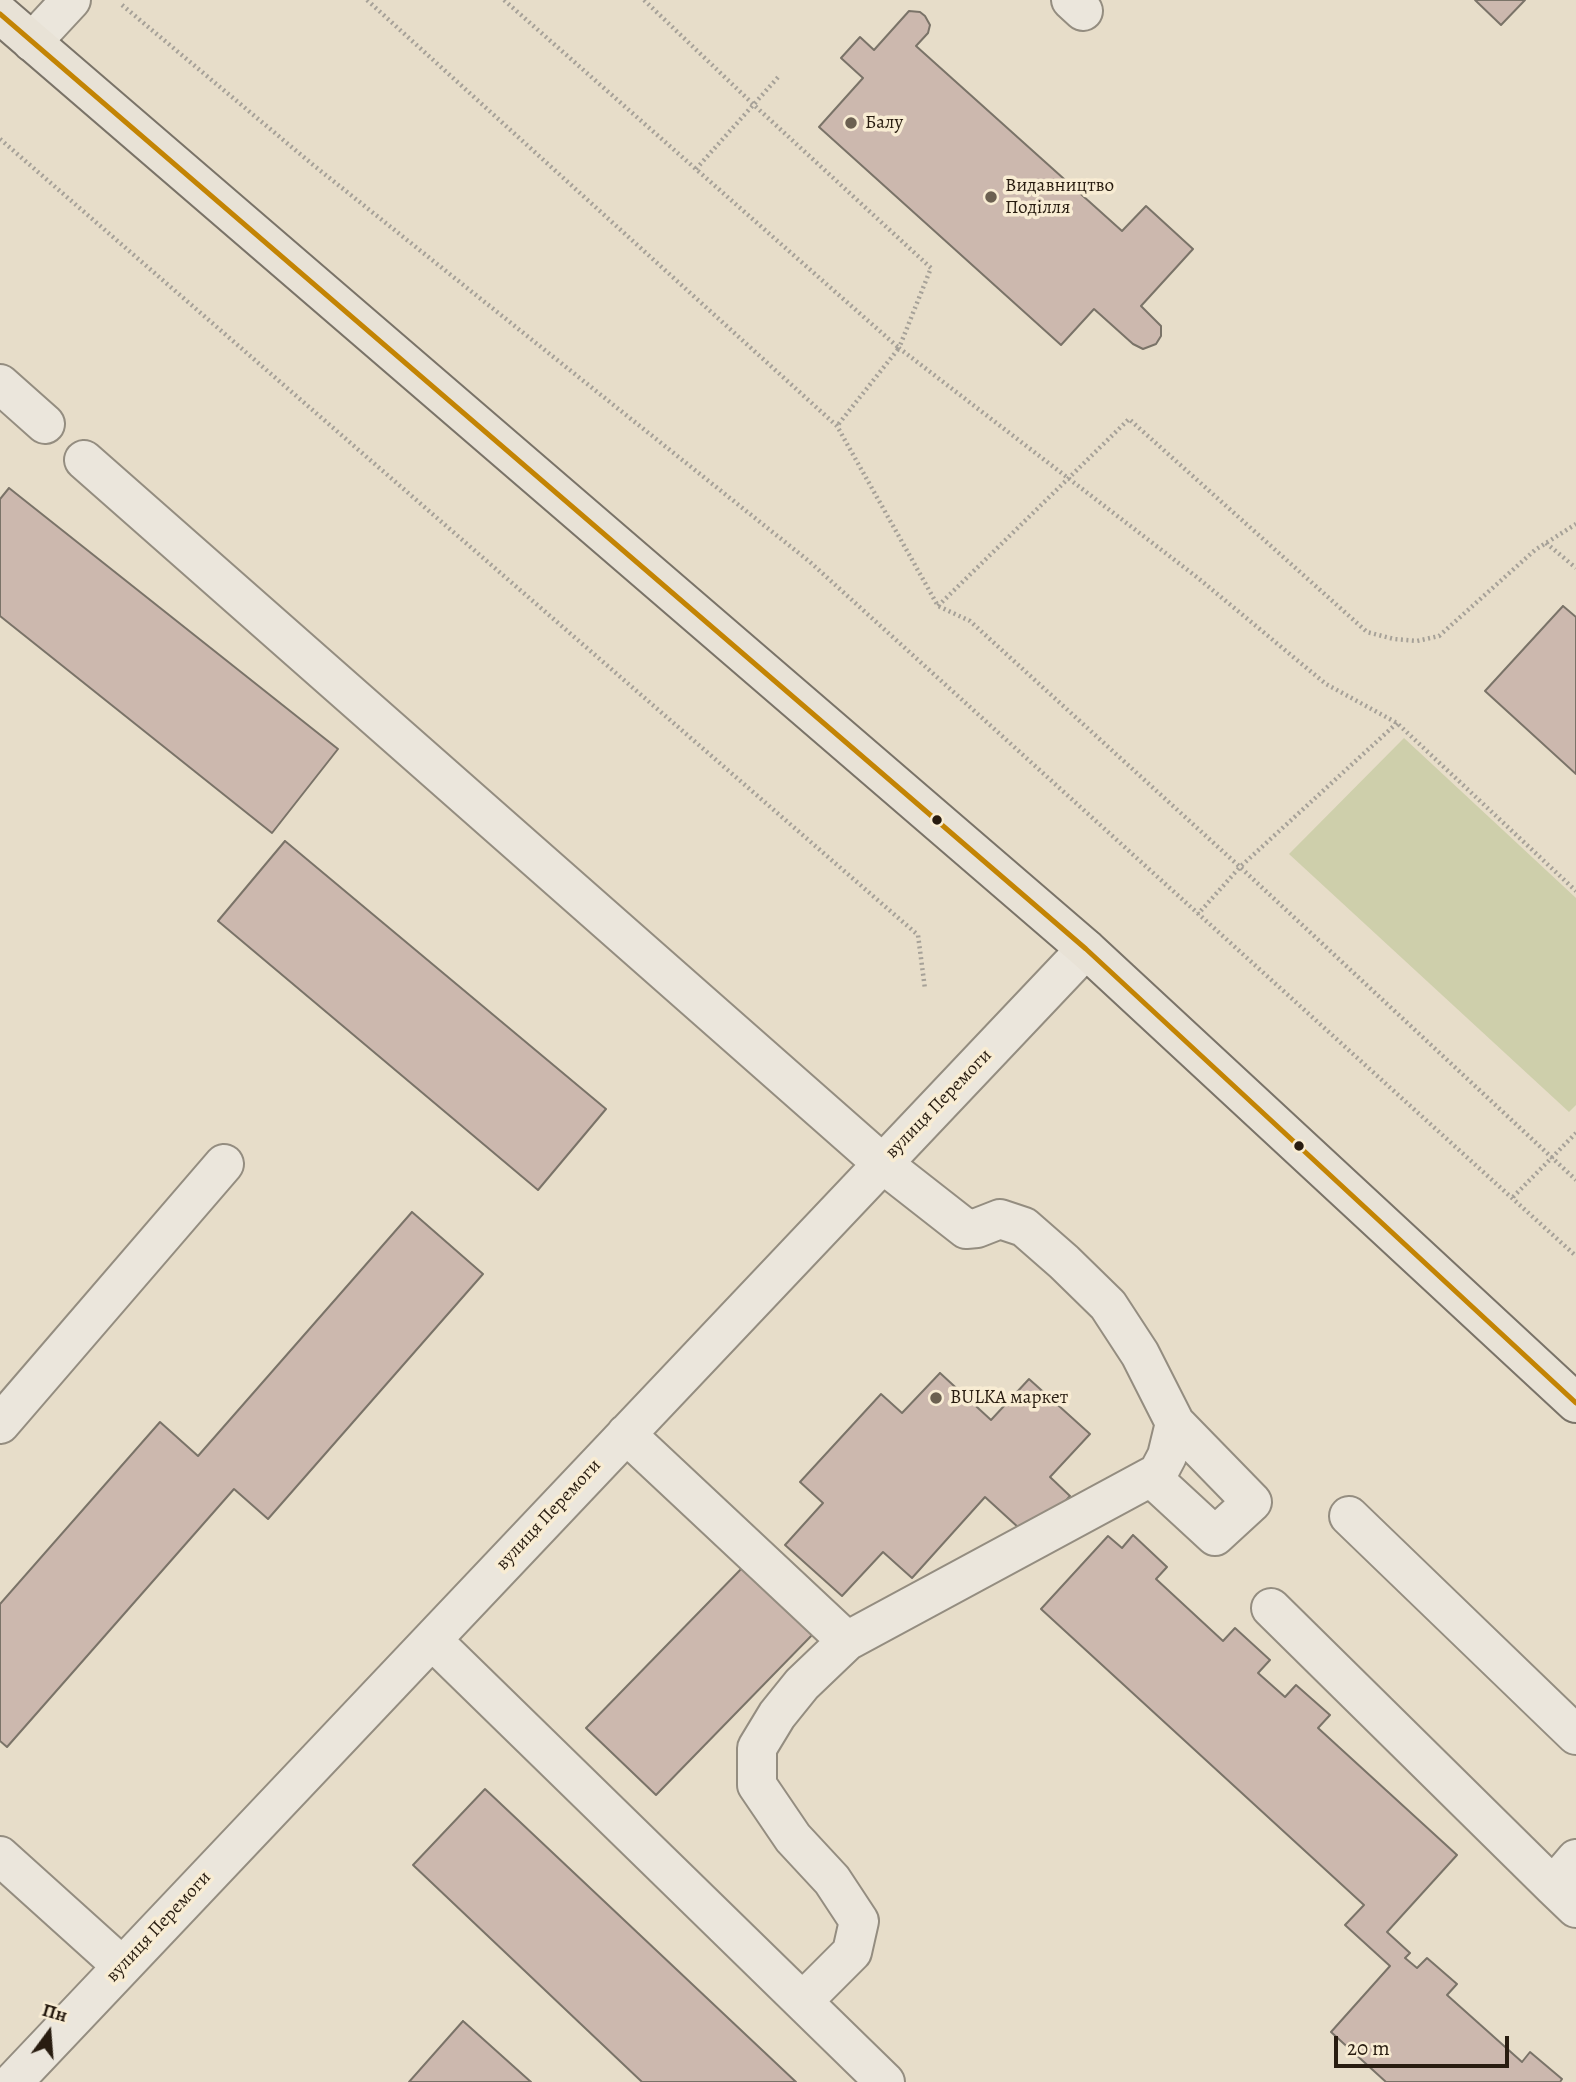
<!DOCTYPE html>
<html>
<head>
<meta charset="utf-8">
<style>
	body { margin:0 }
	#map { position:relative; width:1576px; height:2082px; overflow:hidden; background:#e7ddc9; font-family:Alegreya,serif }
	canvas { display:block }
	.north { position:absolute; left:14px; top:1998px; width:70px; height:70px; -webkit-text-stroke:5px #f8ecd3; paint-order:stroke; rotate:16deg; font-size:19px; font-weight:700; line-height:28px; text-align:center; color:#281c10 }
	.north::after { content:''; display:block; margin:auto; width:24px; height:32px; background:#281c10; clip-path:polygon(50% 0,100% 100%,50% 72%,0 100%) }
	.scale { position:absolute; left:1334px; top:2036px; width:175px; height:32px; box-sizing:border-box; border:4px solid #281c10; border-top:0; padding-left:9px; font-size:21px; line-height:24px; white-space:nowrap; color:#281c10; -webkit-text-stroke:5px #f8ecd3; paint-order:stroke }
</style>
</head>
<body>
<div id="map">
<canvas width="1576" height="2082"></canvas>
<div class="north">Пн</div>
<div class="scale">20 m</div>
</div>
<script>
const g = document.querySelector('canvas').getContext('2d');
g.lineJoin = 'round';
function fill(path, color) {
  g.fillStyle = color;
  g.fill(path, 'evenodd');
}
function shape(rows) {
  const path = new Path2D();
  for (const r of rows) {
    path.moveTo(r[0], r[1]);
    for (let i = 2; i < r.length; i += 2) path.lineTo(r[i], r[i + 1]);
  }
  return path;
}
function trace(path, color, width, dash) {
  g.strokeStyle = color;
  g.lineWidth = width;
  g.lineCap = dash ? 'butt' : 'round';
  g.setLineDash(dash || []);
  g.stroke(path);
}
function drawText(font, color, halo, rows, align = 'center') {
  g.font = font + ' Alegreya,serif';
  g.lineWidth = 7;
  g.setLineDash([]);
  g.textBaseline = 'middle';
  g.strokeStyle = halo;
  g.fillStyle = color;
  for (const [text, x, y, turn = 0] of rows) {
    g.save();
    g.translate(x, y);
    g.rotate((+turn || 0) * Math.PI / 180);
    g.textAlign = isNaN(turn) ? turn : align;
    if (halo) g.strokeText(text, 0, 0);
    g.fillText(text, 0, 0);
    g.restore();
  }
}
const green = shape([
	[1404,738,1576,898,1576,1105,1569,1112,1289,854]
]);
const building = shape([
	[1475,0,1525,0,1501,25,1475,0],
	[909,11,920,12,925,16,930,25,928,33,916,46,1122,231,1146,206,1193,249,1141,306,1161,326,1161,336,1156,344,1143,349,1133,344,1094,309,1061,345,819,127,863,78,841,58,860,37,874,50,909,11],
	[9,488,338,749,272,833,0,616,0,499,9,488],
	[1563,606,1576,617,1576,774,1485,691,1563,606],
	[285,841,606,1109,538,1190,218,921,285,841],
	[412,1212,483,1274,268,1519,234,1489,7,1747,0,1741,0,1604,160,1422,198,1456,412,1212],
	[940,1373,991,1420,1029,1379,1090,1434,1050,1477,1070,1496,1031,1539,985,1497,912,1578,883,1552,842,1596,785,1545,823,1503,800,1482,881,1394,902,1413,940,1373],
	[1133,1535,1167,1567,1156,1579,1223,1641,1235,1628,1270,1660,1258,1673,1285,1697,1296,1685,1330,1715,1318,1728,1457,1855,1387,1932,1410,1953,1405,1958,1417,1968,1427,1958,1457,1984,1447,1995,1522,2062,1530,2052,1562,2079,1560,2082,1386,2082,1331,2032,1390,1966,1345,1925,1364,1905,1041,1609,1108,1536,1122,1548,1133,1535],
	[744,1566,814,1633,656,1795,586,1728,744,1566],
	[485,1789,796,2082,642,2082,413,1865,485,1789],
	[463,2021,531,2082,409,2082,463,2021]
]);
const path = shape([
	[367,0,837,426,938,606,970,621,1240,867,1198,914],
	[504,0,899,348,837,426],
	[644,0,754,105,931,268,899,348,1198,578,1326,684,1397,723,1576,891],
	[122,5,312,164,810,562,1576,1256],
	[0,139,918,935,925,989],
	[696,169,780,75],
	[1546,543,1576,568],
	[938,606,1129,419,1367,632,1394,639,1417,641,1439,636,1535,550,1576,524],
	[1397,723,1240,867,1576,1180],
	[1513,1197,1576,1133]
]);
const minor = shape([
	[1071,0,1083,11],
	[32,42,71,0],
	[0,384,45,424],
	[84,460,883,1164,966,1229,977,1228,1000,1219,1024,1227,1064,1262,1108,1305,1140,1354,1175,1423,1167,1456,1158,1473,847,1641,802,1684,777,1715,757,1748,757,1785,793,1838,832,1880,859,1921,852,1952,803,2001],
	[0,1424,224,1164],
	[626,1434,847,1641],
	[1151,1477,1215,1536,1252,1502,1175,1423],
	[1349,1516,1576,1735],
	[1271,1608,1553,1886],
	[432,1640,885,2082],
	[0,1856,122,1966],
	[1576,1859,1553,1886,1576,1908],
	[13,2082,1086,949]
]);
const major = shape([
	[0,14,1086,949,1576,1403]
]);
const bus1 = shape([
	[0,14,1086,949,1576,1403]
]);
const markers = [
	[851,123,7,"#6b6051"],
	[991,197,7,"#6b6051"],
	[937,820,6,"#281c10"],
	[1299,1146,6,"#281c10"],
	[936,1398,7,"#6b6051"]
];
const poiNames = [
	["Балу",865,123],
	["Видавництво",1005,186],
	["Поділля",1005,208],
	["BULKA маркет",950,1398]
];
const streetNames = [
	["вулиця Перемоги",939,1104,-46],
	["вулиця Перемоги",549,1515,-47],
	["вулиця Перемоги",159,1927,-47]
];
fill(green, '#cecfab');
fill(building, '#ccb8ae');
trace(building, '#7a7368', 2);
trace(minor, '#948d80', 42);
trace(major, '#7a7368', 42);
trace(path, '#a6a198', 4.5, [2, 3.5]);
trace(minor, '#ebe6dc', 38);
trace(major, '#e8e2d6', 38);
trace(bus1, '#c38404', 5);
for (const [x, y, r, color] of markers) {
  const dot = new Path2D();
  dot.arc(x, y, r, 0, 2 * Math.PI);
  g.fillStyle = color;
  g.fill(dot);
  trace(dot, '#f8ecd3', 2.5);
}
drawText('19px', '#281c10', '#f8ecd3', poiNames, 'left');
drawText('19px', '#281c10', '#f8ecd3', streetNames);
</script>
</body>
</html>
